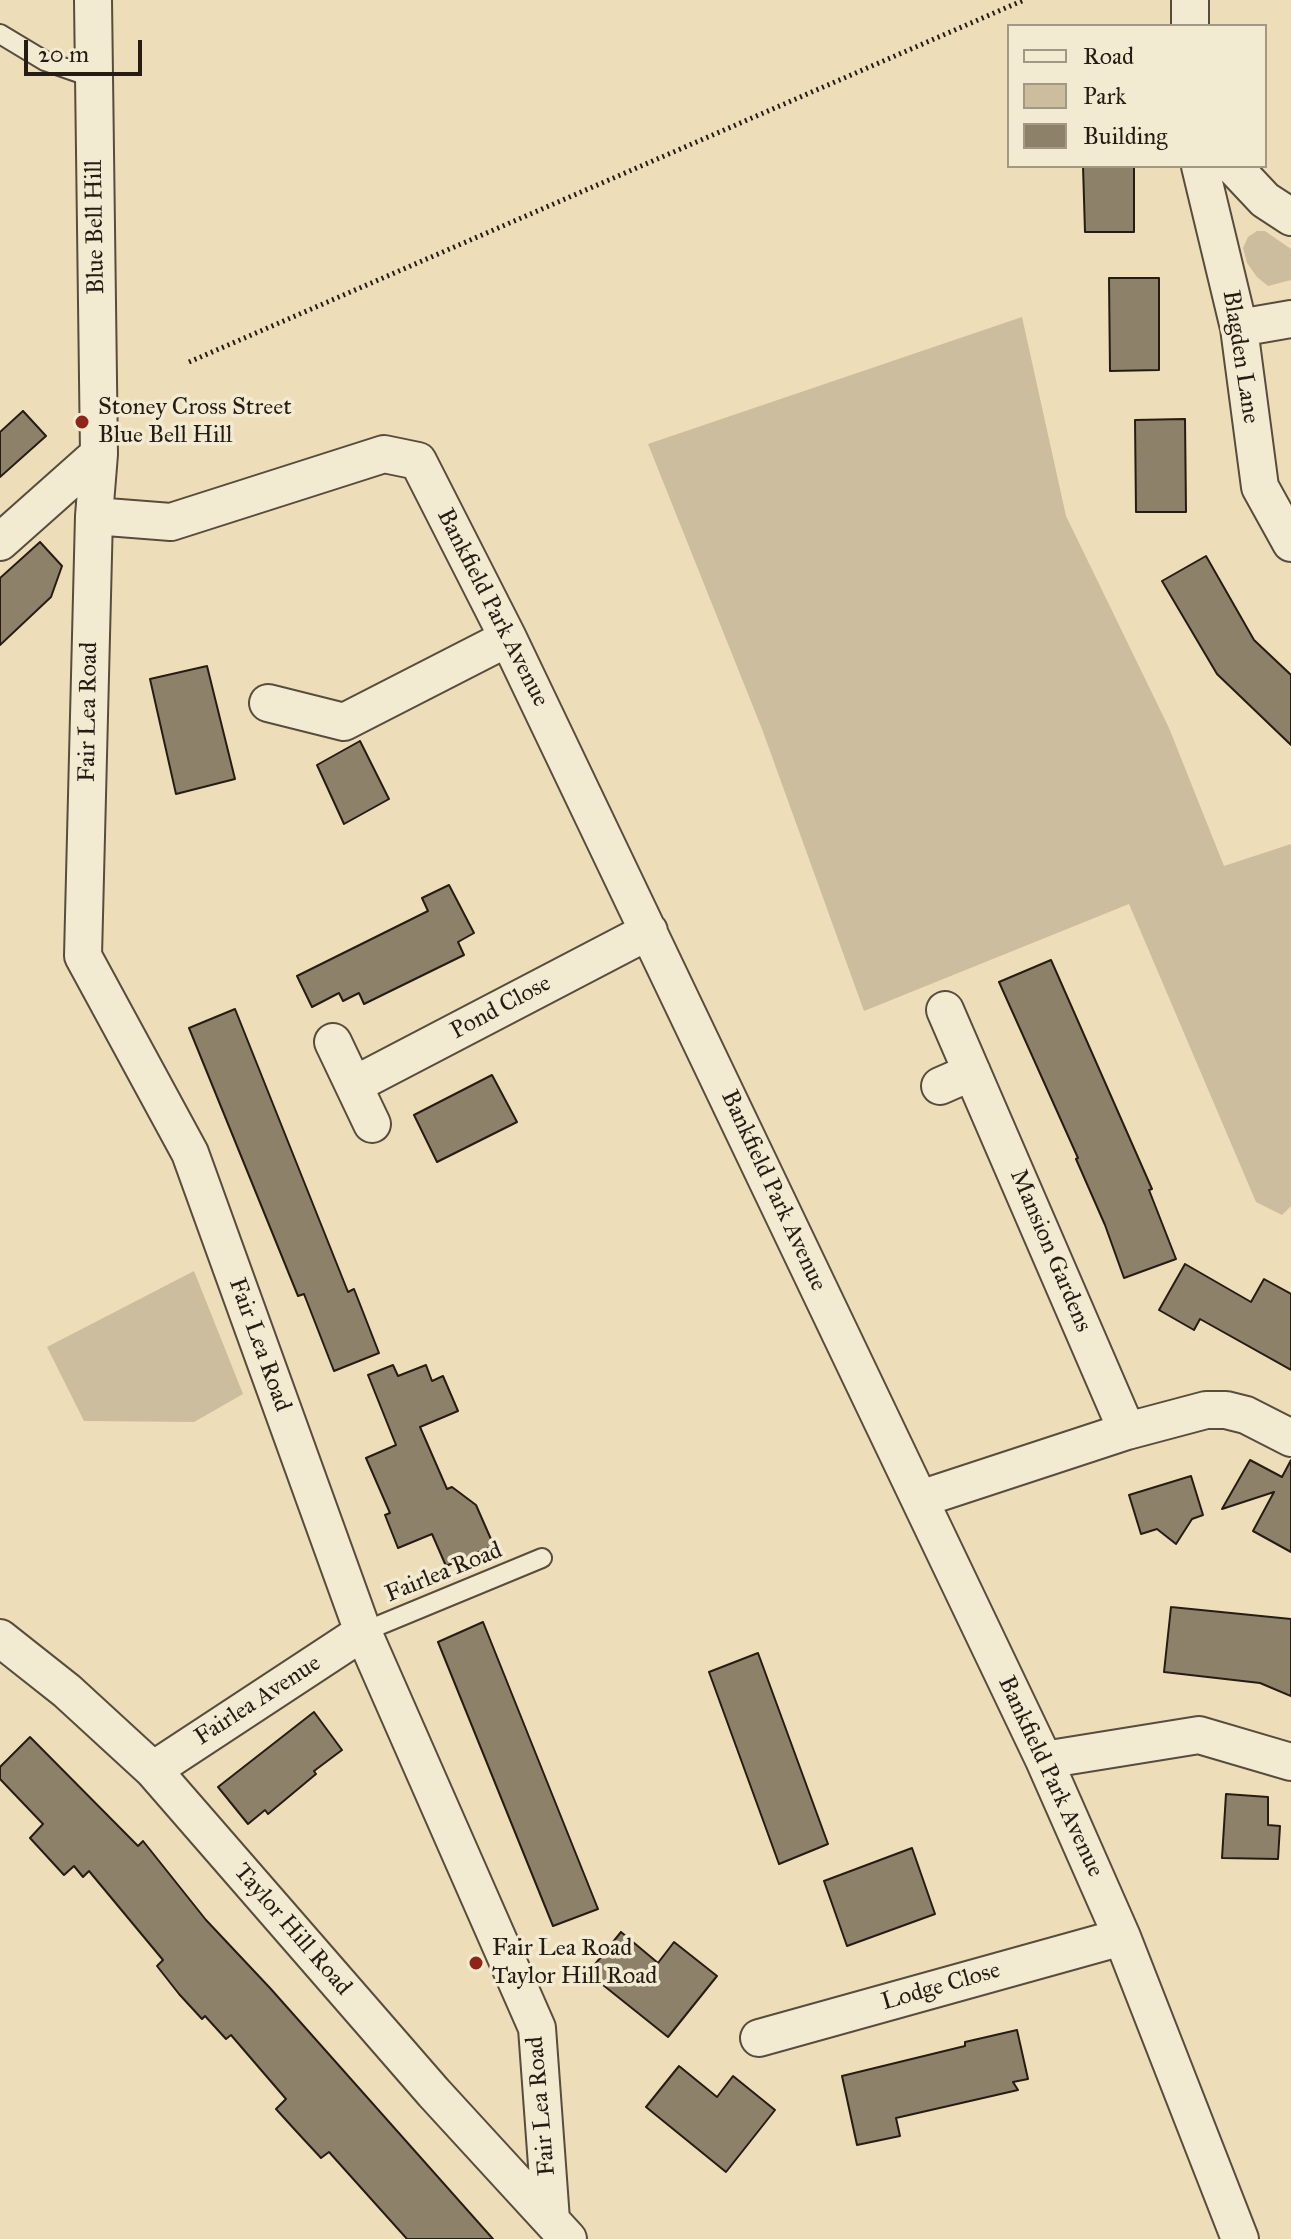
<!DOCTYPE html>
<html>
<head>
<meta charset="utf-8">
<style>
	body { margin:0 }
	#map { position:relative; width:1291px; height:2239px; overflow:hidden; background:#eddeb9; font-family:"IM FELL Great Primer",serif }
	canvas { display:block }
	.legend { position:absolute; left:1007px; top:24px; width:260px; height:144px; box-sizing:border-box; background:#f3ead2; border:2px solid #a19886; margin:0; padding:10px 14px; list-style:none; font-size:24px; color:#271c14 }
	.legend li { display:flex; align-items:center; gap:16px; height:40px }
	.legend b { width:40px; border:2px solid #a19886 }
	.scale { position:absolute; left:24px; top:40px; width:118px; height:36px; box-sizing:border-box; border:4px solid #271c14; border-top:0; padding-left:10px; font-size:24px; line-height:28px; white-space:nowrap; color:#271c14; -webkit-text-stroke:6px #f3ead2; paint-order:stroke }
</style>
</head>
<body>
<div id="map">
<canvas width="1291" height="2239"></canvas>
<ul class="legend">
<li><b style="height:10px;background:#f3ead2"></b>Road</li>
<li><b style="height:22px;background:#cbbd9d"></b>Park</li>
<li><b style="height:22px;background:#8e816a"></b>Building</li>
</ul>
<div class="scale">20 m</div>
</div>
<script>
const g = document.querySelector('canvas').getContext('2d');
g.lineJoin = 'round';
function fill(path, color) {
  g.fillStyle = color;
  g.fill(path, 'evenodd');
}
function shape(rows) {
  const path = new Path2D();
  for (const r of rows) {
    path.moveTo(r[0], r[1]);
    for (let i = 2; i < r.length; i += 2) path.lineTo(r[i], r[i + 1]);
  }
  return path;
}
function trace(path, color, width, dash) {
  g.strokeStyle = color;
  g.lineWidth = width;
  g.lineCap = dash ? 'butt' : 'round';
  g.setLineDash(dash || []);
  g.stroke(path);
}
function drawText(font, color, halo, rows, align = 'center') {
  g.font = font + ' "IM FELL Great Primer",serif';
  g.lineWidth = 7;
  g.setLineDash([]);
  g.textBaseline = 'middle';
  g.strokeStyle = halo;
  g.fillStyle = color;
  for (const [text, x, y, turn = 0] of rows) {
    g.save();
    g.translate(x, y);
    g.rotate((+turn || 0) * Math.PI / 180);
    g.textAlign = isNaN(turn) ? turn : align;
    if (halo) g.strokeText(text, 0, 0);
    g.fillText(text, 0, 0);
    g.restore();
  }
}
const green = shape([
	[1257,231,1265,231,1291,249,1291,280,1268,286,1257,277,1247,263,1243,248,1248,237],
	[1022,317,1066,516,1169,728,1224,866,1291,844,1291,1206,1282,1215,1256,1202,1129,904,864,1011,762,729,648,444],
	[194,1271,243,1394,194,1422,84,1421,47,1347]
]);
const building = shape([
	[1083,166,1134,166,1134,232,1085,232,1083,166],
	[1109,278,1159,278,1159,370,1110,371,1109,278],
	[23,411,46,436,0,477,0,432,23,411],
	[1185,419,1186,512,1136,512,1135,420,1185,419],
	[40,542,62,566,51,597,0,645,0,578,40,542],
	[1206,556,1254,640,1291,675,1291,745,1217,674,1162,581,1206,556],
	[207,666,235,779,176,794,150,679,207,666],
	[360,741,389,799,344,824,317,765,360,741],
	[449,885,474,933,458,942,464,955,364,1004,359,993,343,1001,339,993,312,1007,297,976,428,911,422,898,449,885],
	[1051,960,1152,1189,1149,1190,1176,1259,1124,1278,1105,1225,1076,1159,1078,1158,999,982,1051,960],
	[235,1009,348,1292,354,1289,379,1353,334,1371,304,1294,298,1296,189,1028,235,1009],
	[492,1075,517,1122,437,1162,414,1115,492,1075],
	[1185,1264,1251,1302,1264,1279,1291,1294,1291,1370,1200,1319,1194,1330,1159,1310,1185,1264],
	[393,1365,398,1376,426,1365,432,1381,443,1376,458,1411,420,1427,447,1489,452,1487,476,1505,494,1546,446,1566,432,1534,398,1548,385,1515,390,1513,366,1458,396,1445,368,1375,393,1365],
	[1250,1460,1282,1477,1291,1460,1291,1552,1253,1531,1274,1492,1222,1509,1250,1460],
	[1191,1476,1203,1515,1192,1519,1176,1544,1157,1529,1141,1534,1129,1495,1191,1476],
	[1171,1607,1291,1619,1291,1696,1260,1683,1164,1672,1171,1607],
	[483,1622,598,1909,553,1926,438,1642,483,1622],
	[758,1653,828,1844,779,1864,709,1672,758,1653],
	[314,1712,342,1750,314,1771,316,1774,268,1814,265,1810,248,1824,218,1787,314,1712],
	[30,1737,138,1846,143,1841,206,1920,270,1988,493,2239,407,2239,329,2152,321,2158,296,2131,276,2109,286,2099,231,2035,226,2039,205,2016,202,2019,179,1994,157,1966,163,1960,89,1871,83,1877,74,1866,64,1875,30,1838,43,1824,0,1779,0,1767,30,1737],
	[1226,1794,1268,1797,1268,1825,1280,1826,1278,1859,1222,1858,1226,1794],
	[912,1848,935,1914,847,1946,824,1881,912,1848],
	[621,1932,658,1963,674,1942,717,1976,668,2037,588,1973,621,1932],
	[1017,2030,1028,2079,1013,2082,1018,2090,896,2118,900,2136,857,2145,842,2076,965,2046,965,2042,1017,2030],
	[679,2066,717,2097,733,2076,775,2110,726,2172,646,2107,679,2066]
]);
const path = shape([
	[189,362,1024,0]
]);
const service = shape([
	[0,34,45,61,94,78],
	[363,1632,542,1558]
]);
const minor = shape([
	[93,0,99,454,94,516,83,956,190,1153,363,1632,537,2028,551,2220],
	[1190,26,1190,0],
	[1200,166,1239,328,1260,487,1291,543],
	[1233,166,1265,200,1291,217],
	[1239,328,1291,319],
	[94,516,171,522,384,454,418,461,508,638,1044,1760,1122,1937,1240,2239],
	[0,542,99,454],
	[268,703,344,722,508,638],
	[945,1010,1127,1431],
	[333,1042,372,1124],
	[354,1085,649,931],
	[940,1086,972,1072],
	[920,1499,1127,1431,1206,1410,1226,1410,1246,1415,1291,1438],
	[0,1638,67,1691,153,1770,434,2093,568,2239],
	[1044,1760,1199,1735,1291,1762],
	[153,1770,363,1632],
	[759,2038,1122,1937]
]);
const markers = [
	[82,422,8,"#8f2418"],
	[476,1963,8,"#8f2418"]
];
const streetNames = [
	["Blue Bell Hill",96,227,-91],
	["Blagden Lane",1240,357,81],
	["Bankfield Park Avenue",492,608,63],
	["Fair Lea Road",89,712,-89],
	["Pond Close",501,1008,-28],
	["Bankfield Park Avenue",773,1191,65],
	["Mansion Gardens",1050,1251,67],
	["Fair Lea Road",259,1345,70],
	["Fairlea Road",444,1573,-22],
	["Fairlea Avenue",258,1701,-33],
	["Bankfield Park Avenue",1050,1777,65],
	["Taylor Hill Road",292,1930,49],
	["Lodge Close",941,1987,-16],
	["Fair Lea Road",542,2106,-95]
];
const poiNames = [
	["Stoney Cross Street",98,408],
	["Blue Bell Hill",98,436],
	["Fair Lea Road",492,1949],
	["Taylor Hill Road",492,1977]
];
fill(green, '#cbbd9d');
fill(building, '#8e816a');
trace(building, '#271c14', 2);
trace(service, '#584c3d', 22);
trace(minor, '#584c3d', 40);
trace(path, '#271c14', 5, [2, 4]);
trace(service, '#f3ead2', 18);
trace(minor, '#f3ead2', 36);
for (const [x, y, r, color] of markers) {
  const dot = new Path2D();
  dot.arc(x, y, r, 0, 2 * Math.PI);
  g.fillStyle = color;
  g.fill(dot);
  trace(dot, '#f3ead2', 3);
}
drawText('24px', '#271c14', '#f3ead2', streetNames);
drawText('24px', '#271c14', '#f3ead2', poiNames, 'left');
</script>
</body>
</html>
